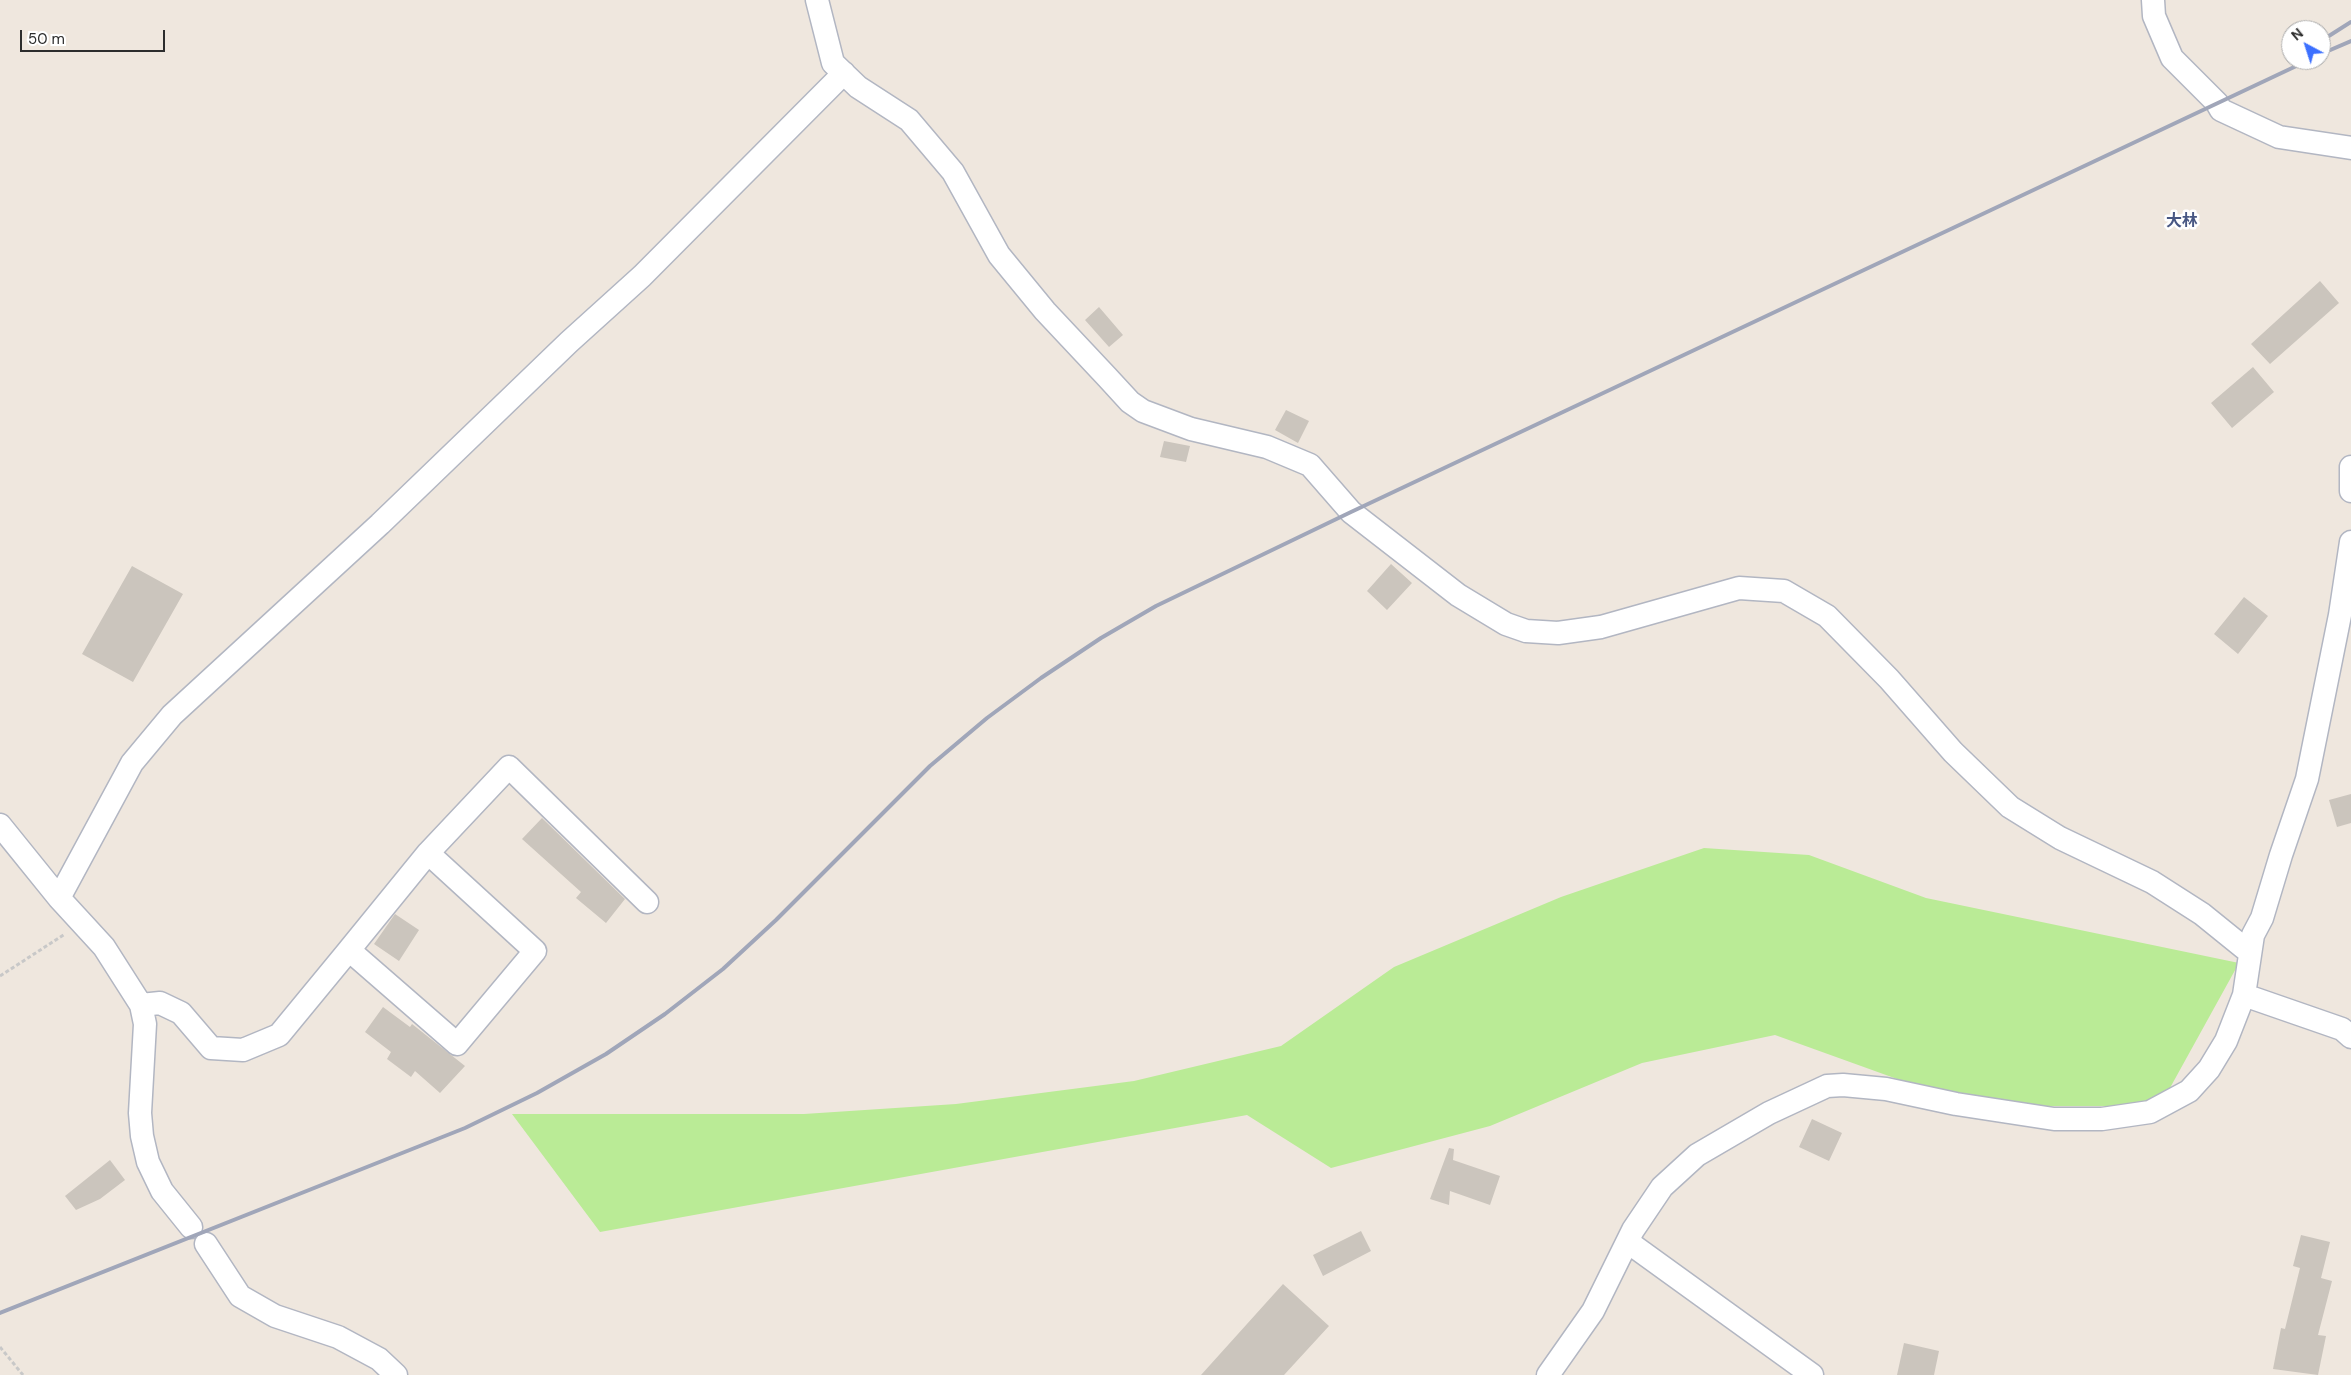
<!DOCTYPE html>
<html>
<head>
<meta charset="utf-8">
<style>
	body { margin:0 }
	#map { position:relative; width:2351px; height:1375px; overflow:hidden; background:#efe7de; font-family:"DM Sans",sans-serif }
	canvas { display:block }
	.north { position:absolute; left:2281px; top:20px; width:50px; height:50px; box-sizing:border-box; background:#fff; border:1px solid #ababab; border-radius:50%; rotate:320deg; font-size:14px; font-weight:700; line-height:20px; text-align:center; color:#2d2d2d }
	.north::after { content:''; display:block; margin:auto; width:18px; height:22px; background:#3c70ff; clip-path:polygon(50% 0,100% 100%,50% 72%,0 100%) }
	.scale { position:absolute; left:20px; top:30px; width:145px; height:22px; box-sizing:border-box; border:2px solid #2d2d2d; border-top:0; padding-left:6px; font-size:15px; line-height:18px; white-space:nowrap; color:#2d2d2d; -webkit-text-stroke:4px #fff; paint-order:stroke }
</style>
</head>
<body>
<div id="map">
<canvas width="2351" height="1375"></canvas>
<div class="north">N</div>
<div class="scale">50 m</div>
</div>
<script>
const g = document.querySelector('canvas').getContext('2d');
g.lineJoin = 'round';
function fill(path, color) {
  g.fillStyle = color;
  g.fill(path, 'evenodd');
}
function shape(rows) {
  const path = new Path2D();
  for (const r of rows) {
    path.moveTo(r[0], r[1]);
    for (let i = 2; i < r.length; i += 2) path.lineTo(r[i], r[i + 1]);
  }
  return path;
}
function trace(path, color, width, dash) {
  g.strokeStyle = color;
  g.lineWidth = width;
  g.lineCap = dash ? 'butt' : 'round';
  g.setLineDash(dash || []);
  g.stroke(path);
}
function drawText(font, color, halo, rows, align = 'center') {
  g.font = font + ' "DM Sans","Noto Sans JP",sans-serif';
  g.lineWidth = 5;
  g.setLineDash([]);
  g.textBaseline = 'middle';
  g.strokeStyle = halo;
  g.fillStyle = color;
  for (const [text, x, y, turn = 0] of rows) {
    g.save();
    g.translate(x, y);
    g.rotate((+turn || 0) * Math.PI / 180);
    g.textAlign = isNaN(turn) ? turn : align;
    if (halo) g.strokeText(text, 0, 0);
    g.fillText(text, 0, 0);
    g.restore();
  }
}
const green = shape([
	[1704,848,1809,855,1926,898,2239,963,2160,1106,1972,1106,1775,1035,1642,1063,1490,1126,1331,1168,1247,1115,600,1232,512,1114,804,1114,956,1104,1134,1081,1281,1046,1394,967,1561,897]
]);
const building = shape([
	[2320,281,2339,303,2270,364,2251,344],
	[1099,307,1123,335,1109,347,1085,320],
	[2253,367,2274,392,2232,428,2211,403],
	[1286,410,1309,421,1298,443,1275,430],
	[1164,441,1190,446,1186,462,1160,457],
	[1391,564,1412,583,1387,610,1367,591],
	[132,566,183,594,133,682,82,654],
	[2244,597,2268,616,2238,654,2214,634],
	[2351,794,2351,823,2337,827,2329,800],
	[542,818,625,899,606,923,576,898,581,892,522,839],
	[395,914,419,930,399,961,374,944],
	[383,1007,410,1027,412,1024,465,1066,440,1093,415,1071,411,1077,387,1059,391,1052,365,1032],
	[1812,1119,1842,1133,1829,1161,1799,1147],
	[1449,1148,1454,1149,1453,1160,1500,1176,1490,1205,1450,1191,1449,1205,1430,1199],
	[110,1160,125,1180,100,1199,76,1210,65,1196],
	[1361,1231,1371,1251,1323,1276,1313,1255],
	[2301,1235,2330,1242,2321,1278,2332,1281,2318,1335,2326,1336,2318,1375,2273,1369,2281,1328,2285,1329,2300,1268,2293,1266],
	[1283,1284,1329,1326,1284,1375,1201,1375],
	[1904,1343,1939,1351,1934,1375,1897,1375]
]);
const path = shape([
	[0,976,65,934],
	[0,1347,23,1375]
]);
const minor = shape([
	[817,0,833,63,858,87,909,120,953,172,999,255,1045,311,1107,377,1130,402,1143,411,1191,429,1267,447,1310,465,1351,512,1458,595,1506,624,1526,631,1558,633,1601,627,1739,588,1784,591,1827,616,1889,679,1953,752,2010,807,2060,838,2152,882,2202,914,2249,952],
	[2153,0,2154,16,2172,58,2217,103,2221,110,2279,137,2351,148],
	[2351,467,2351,491],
	[0,825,59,898,104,947,141,1005,145,1024,140,1113,142,1136,148,1162,162,1191,191,1227],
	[59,898,132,763,172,715,380,524,569,342,642,276,844,73],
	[349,950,428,853,509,767,647,902],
	[2244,995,2342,1029,2351,1037],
	[141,1005,160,1003,181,1013,211,1048,243,1050,279,1035,349,950,457,1044,535,951,428,853],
	[1628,1242,1812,1375],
	[206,1244,240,1296,275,1316,338,1337,379,1359,396,1375],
	[1548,1375,1593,1311,1633,1230,1662,1187,1697,1155,1769,1113,1827,1086,1843,1085,1886,1089,1956,1104,2054,1119,2102,1119,2150,1112,2189,1091,2209,1069,2226,1041,2244,995,2253,935,2262,918,2281,855,2307,779,2340,615,2351,542]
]);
const rail = shape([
	[2321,41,2351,22],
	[2321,54,2351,41],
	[0,1313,465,1128,537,1093,606,1054,665,1014,723,969,776,920,930,766,987,718,1041,678,1101,638,1156,606,1351,512,2309,60]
]);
const quarterNames = [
	["大林",2182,222]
];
fill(green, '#baeb96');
fill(building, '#cbc5bd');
trace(minor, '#b2b6c2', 25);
trace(path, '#c8c8c8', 3, [4, 2.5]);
trace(minor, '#fff', 22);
trace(rail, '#a0a6b9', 4);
drawText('bold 16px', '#485783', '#fff', quarterNames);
</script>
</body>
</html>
